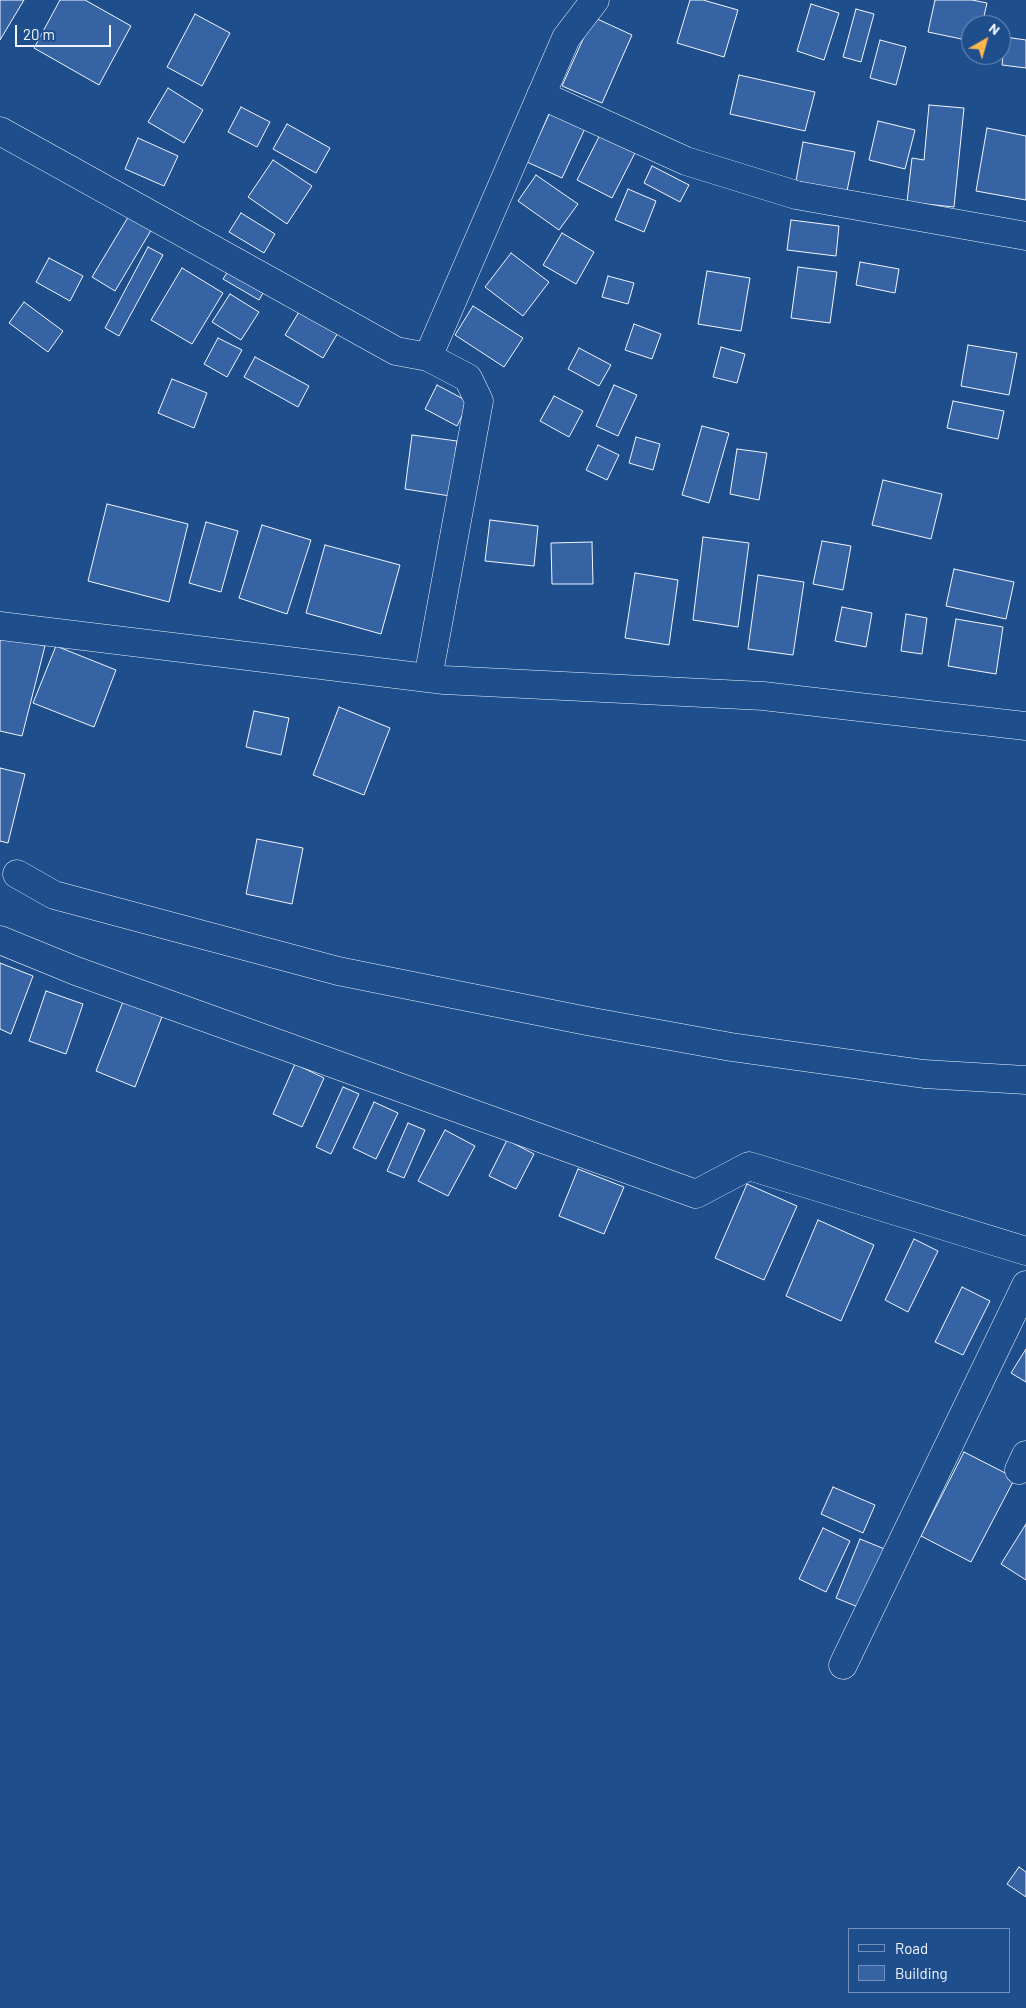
<!DOCTYPE html>
<html>
<head>
<meta charset="utf-8">
<style>
	body { margin:0 }
	#map { position:relative; width:1026px; height:2008px; overflow:hidden; background:#1f4e8c; font-family:Barlow,sans-serif }
	canvas { display:block }
	.legend { position:absolute; left:848px; top:1928px; width:162px; height:65px; box-sizing:border-box; background:#1f4e8c; border:1px solid #7391ba; margin:0; padding:6px 9px; list-style:none; font-size:15px; color:#f2f6ff }
	.legend li { display:flex; align-items:center; gap:10px; height:25px }
	.legend b { width:25px; border:1px solid #7391ba }
	.north { position:absolute; left:961px; top:15px; width:50px; height:50px; box-sizing:border-box; background:#1f4e8c; border:1px solid #7391ba; border-radius:50%; rotate:38deg; font-size:14px; font-weight:700; line-height:20px; text-align:center; color:#f2f6ff }
	.north::after { content:''; display:block; margin:auto; width:18px; height:22px; background:#ffb74d; clip-path:polygon(50% 0,100% 100%,50% 72%,0 100%) }
	.scale { position:absolute; left:15px; top:25px; width:96px; height:22px; box-sizing:border-box; border:2px solid #f2f6ff; border-top:0; padding-left:6px; font-size:15px; line-height:18px; white-space:nowrap; color:#f2f6ff; -webkit-text-stroke:4px #1f4e8c; paint-order:stroke }
</style>
</head>
<body>
<div id="map">
<canvas width="1026" height="2008"></canvas>
<ul class="legend">
<li><b style="height:6px;background:#1f4e8c"></b>Road</li>
<li><b style="height:14px;background:#3563a3"></b>Building</li>
</ul>
<div class="north">N</div>
<div class="scale">20 m</div>
</div>
<script>
const g = document.querySelector('canvas').getContext('2d');
g.lineJoin = 'round';
function fill(path, color) {
  g.fillStyle = color;
  g.fill(path, 'evenodd');
}
function shape(rows) {
  const path = new Path2D();
  for (const r of rows) {
    path.moveTo(r[0], r[1]);
    for (let i = 2; i < r.length; i += 2) path.lineTo(r[i], r[i + 1]);
  }
  return path;
}
function trace(path, color, width, dash) {
  g.strokeStyle = color;
  g.lineWidth = width;
  g.lineCap = dash ? 'butt' : 'round';
  g.setLineDash(dash || []);
  g.stroke(path);
}
const building = shape([
	[0,0,24,0,0,40,0,0],
	[60,0,85,0,131,26,99,85,34,48,60,0],
	[690,0,703,0,738,10,724,57,677,43,690,0],
	[935,0,972,0,987,3,982,25,971,25,971,41,928,32,935,0],
	[811,4,839,13,824,60,797,51,811,4],
	[856,9,874,14,861,62,843,57,856,9],
	[195,14,230,33,202,86,167,67,195,14],
	[593,17,632,35,602,103,562,86,593,17],
	[1005,37,1026,40,1026,68,1002,65,1005,37],
	[880,40,906,47,896,85,870,78,880,40],
	[739,75,815,92,805,131,730,114,739,75],
	[168,88,203,110,184,143,148,122,168,88],
	[929,105,964,108,954,207,907,202,912,158,924,160,929,105],
	[553,106,588,122,562,178,527,162,553,106],
	[241,107,270,122,257,147,228,132,241,107],
	[878,121,915,130,905,169,869,160,878,121],
	[287,124,330,148,316,173,273,149,287,124],
	[604,127,639,145,612,198,577,180,604,127],
	[987,128,1026,136,1026,200,976,191,987,128],
	[138,138,178,156,164,186,125,169,138,138],
	[803,142,855,152,847,191,796,181,803,142],
	[273,160,312,186,287,224,248,197,273,160],
	[652,166,689,185,680,202,644,183,652,166],
	[536,175,578,204,559,230,518,201,536,175],
	[628,189,656,201,644,232,615,220,628,189],
	[241,213,275,234,264,253,229,232,241,213],
	[130,214,153,227,115,291,92,277,130,214],
	[791,220,839,226,836,256,787,250,791,220],
	[562,233,594,252,576,284,543,265,562,233],
	[148,247,163,255,119,336,105,328,148,247],
	[511,253,549,282,523,316,485,287,511,253],
	[49,258,83,276,70,301,36,282,49,258],
	[860,262,899,269,895,293,856,285,860,262],
	[232,265,267,286,259,300,223,279,232,265],
	[798,267,837,272,830,323,791,318,798,267],
	[182,268,223,293,192,344,151,320,182,268],
	[707,271,750,278,741,331,698,324,707,271],
	[608,276,634,283,628,304,602,297,608,276],
	[230,294,259,312,241,340,212,322,230,294],
	[24,302,63,331,48,352,9,323,24,302],
	[473,306,523,338,504,367,455,335,473,306],
	[302,307,339,331,323,358,285,335,302,307],
	[634,324,661,334,652,359,625,350,634,324],
	[218,338,242,350,227,377,204,364,218,338],
	[968,345,1017,353,1009,395,961,386,968,345],
	[721,347,745,354,737,383,713,377,721,347],
	[579,348,611,365,599,386,568,369,579,348],
	[255,357,309,386,298,407,244,377,255,357],
	[172,379,207,393,194,428,158,413,172,379],
	[437,385,469,402,457,426,425,409,437,385],
	[614,385,637,395,618,436,596,426,614,385],
	[554,396,583,411,569,437,540,421,554,396],
	[953,401,1004,411,998,439,947,428,953,401],
	[702,426,729,433,709,503,682,495,702,426],
	[412,435,457,441,450,496,405,489,412,435],
	[636,437,660,444,653,470,629,463,636,437],
	[598,445,619,455,607,480,586,470,598,445],
	[737,449,767,453,759,500,730,494,737,449],
	[883,480,942,494,931,539,872,525,883,480],
	[107,504,188,524,169,602,88,581,107,504],
	[490,520,538,526,534,566,485,561,490,520],
	[206,522,238,531,221,592,189,583,206,522],
	[262,525,311,540,287,614,239,598,262,525],
	[703,537,749,543,738,627,693,620,703,537],
	[822,541,851,546,843,590,813,584,822,541],
	[592,542,593,584,552,584,551,543,592,542],
	[325,545,400,565,381,634,306,613,325,545],
	[954,569,1014,582,1006,619,946,606,954,569],
	[635,573,678,580,669,645,625,638,635,573],
	[758,575,804,582,793,655,748,649,758,575],
	[842,607,872,613,866,647,835,641,842,607],
	[906,614,927,618,922,654,901,651,906,614],
	[956,619,1003,627,996,674,948,666,956,619],
	[0,635,45,646,22,736,0,731,0,635],
	[56,646,116,670,94,727,33,703,56,646],
	[339,707,390,728,364,795,313,775,339,707],
	[254,711,289,718,281,755,246,747,254,711],
	[0,768,25,774,8,843,0,841,0,768],
	[257,839,303,848,292,904,246,894,257,839],
	[0,963,33,976,11,1034,0,1029,0,963],
	[46,991,83,1004,66,1054,29,1041,46,991],
	[124,999,163,1014,135,1087,96,1071,124,999],
	[295,1064,324,1078,302,1127,273,1114,295,1064],
	[343,1087,359,1094,331,1154,316,1147,343,1087],
	[374,1102,398,1113,376,1159,353,1148,374,1102],
	[408,1123,425,1130,404,1178,387,1171,408,1123],
	[445,1130,475,1146,448,1196,418,1181,445,1130],
	[507,1140,534,1154,516,1189,489,1176,507,1140],
	[578,1169,624,1187,604,1234,559,1216,578,1169],
	[747,1184,797,1206,764,1280,715,1258,747,1184],
	[818,1220,874,1245,841,1321,786,1296,818,1220],
	[914,1239,938,1251,908,1312,885,1300,914,1239],
	[962,1287,990,1301,963,1355,935,1342,962,1287],
	[1026,1349,1026,1382,1011,1373,1026,1349],
	[964,1452,1015,1478,971,1562,921,1536,964,1452],
	[833,1487,875,1505,863,1533,821,1514,833,1487],
	[1026,1524,1026,1580,1001,1564,1026,1524],
	[823,1528,850,1541,826,1592,799,1579,823,1528],
	[860,1539,892,1552,868,1611,836,1598,860,1539],
	[1019,1867,1026,1872,1026,1897,1007,1884,1019,1867]
]);
const minor = shape([
	[541,95,686,161,796,195,1026,236],
	[0,131,396,351,428,357,566,38,595,0],
	[428,357,468,378,479,401,428,678],
	[0,626,444,680,763,696,1026,726],
	[17,874,54,895,338,971,587,1021,731,1047,924,1074,1026,1080],
	[0,940,76,971,696,1194,749,1166,1026,1251],
	[1019,1470,1026,1455],
	[843,1665,1026,1285]
]);
fill(building, '#3563a3');
trace(building, '#f2f6ff', 1);
trace(minor, '#f2f6ff', 29);
trace(minor, '#1f4e8c', 28);
</script>
</body>
</html>
